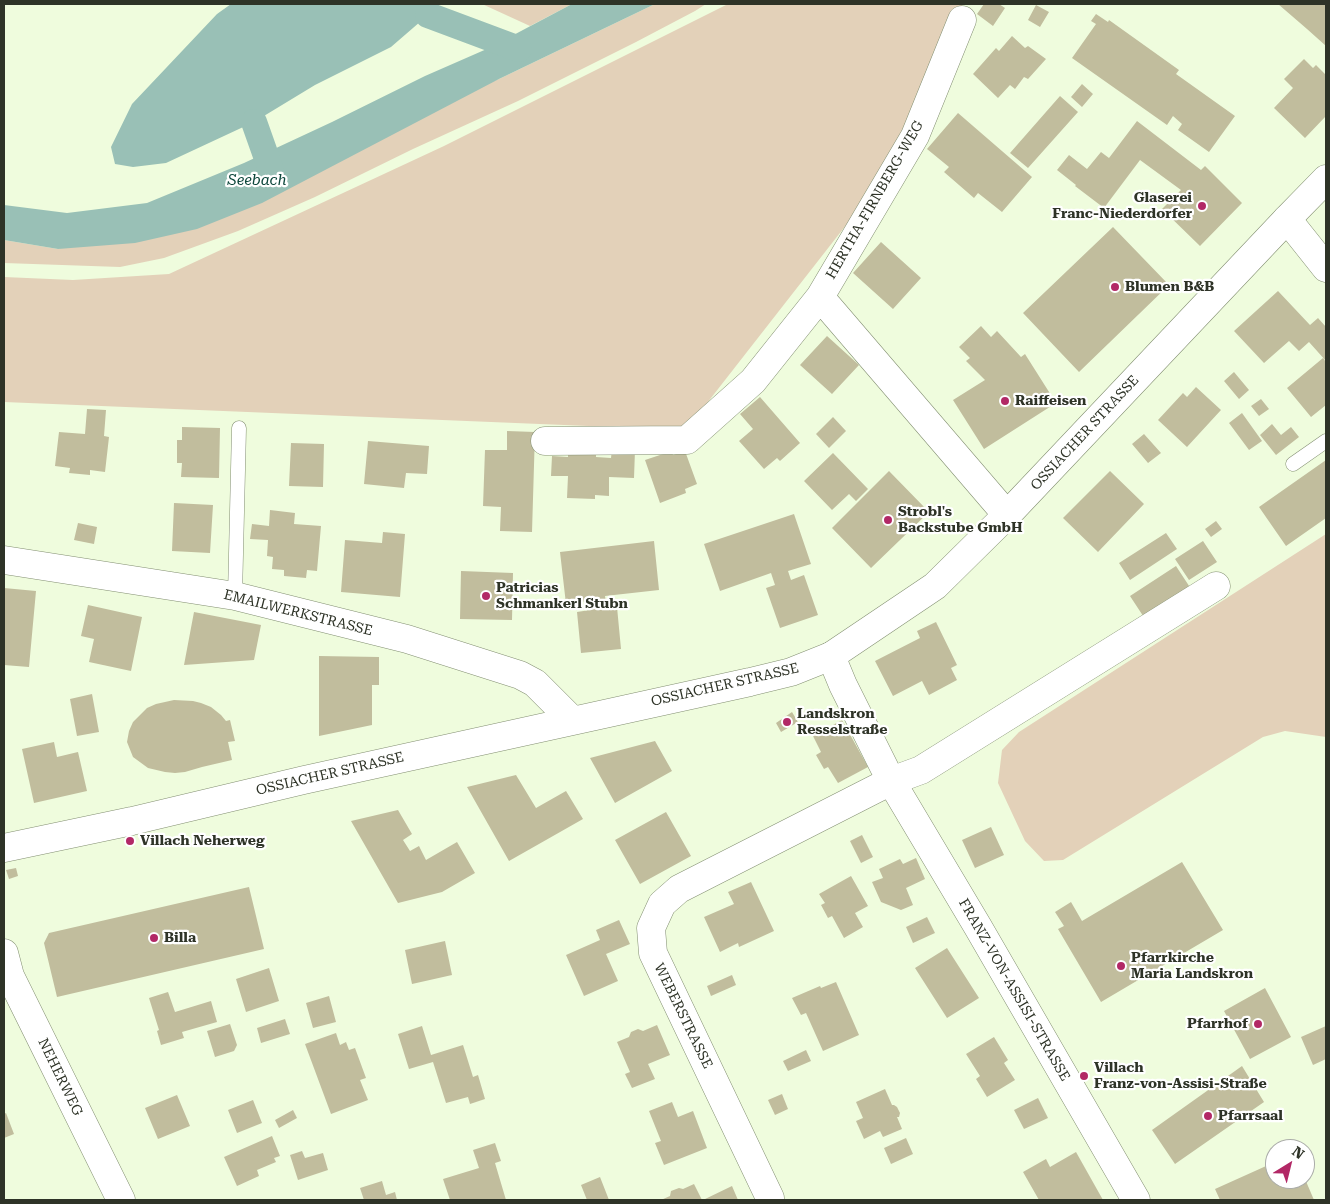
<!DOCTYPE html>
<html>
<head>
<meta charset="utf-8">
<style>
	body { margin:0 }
	#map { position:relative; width:1330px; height:1204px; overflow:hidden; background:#effcdd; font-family:"Roboto Serif",serif }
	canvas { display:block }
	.frame { position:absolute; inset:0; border:5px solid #2e3327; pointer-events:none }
	.north { position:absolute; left:1265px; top:1139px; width:50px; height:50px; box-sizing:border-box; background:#fff; border:1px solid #abada9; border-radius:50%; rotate:36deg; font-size:14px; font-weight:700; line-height:20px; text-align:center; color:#2e3327 }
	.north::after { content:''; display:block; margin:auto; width:18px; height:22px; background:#b22866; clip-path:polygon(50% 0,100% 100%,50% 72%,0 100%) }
</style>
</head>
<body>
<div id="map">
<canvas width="1330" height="1204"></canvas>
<div class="frame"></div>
<div class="north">N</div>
</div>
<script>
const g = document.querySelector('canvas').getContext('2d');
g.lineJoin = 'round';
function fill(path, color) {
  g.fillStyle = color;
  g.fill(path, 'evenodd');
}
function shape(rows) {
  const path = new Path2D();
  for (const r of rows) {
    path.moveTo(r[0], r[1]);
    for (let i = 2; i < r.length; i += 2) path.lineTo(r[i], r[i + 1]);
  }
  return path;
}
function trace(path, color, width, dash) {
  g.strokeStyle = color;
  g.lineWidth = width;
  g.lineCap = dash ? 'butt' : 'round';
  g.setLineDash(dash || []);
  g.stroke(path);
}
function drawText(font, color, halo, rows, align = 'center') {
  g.font = font + ' "Roboto Serif",serif';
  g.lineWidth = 4.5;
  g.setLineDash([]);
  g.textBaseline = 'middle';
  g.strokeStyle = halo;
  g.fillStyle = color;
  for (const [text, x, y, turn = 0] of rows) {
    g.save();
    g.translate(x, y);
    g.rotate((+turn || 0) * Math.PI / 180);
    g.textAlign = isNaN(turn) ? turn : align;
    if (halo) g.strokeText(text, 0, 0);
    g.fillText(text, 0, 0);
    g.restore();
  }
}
const green = shape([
	[482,4,572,4,530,26],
	[655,4,706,4,695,11,636,42,518,101,413,149,315,197,238,231,164,258,120,267,4,263,4,240,58,249,499,79],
	[728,4,963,4,875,188,686,430,4,402,4,277,73,280,169,274,444,146],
	[1326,534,1326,737,1285,731,1263,737,1063,860,1044,861,1025,841,998,783,1002,750,1019,732]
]);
const water = shape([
	[231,4,419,4,428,15,391,47,315,85,254,122,166,163,133,167,115,164,111,147,132,104,217,14],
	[572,4,655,4,499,79,262,203,197,229,135,243,58,249,4,240,4,205,67,213,147,203,244,163,332,122,425,76,489,48]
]);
const canal = shape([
	[428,15,519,49],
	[254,122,271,170]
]);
const building = shape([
	[984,4,999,4,1005,8,993,26,977,14],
	[1278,4,1326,4,1326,46,1307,29],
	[1036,5,1049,12,1040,27,1028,20],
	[1096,14,1108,22,1109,20,1179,70,1176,74,1235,116,1209,152,1178,130,1182,124,1173,116,1167,125,1072,58,1096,24,1091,21],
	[1012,36,1025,48,1028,46,1046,59,1028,79,1024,77,1015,89,1010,85,998,98,973,74,996,48,999,51],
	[1304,59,1313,68,1316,65,1326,75,1326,116,1305,138,1274,108,1293,88,1284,79],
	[1082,84,1093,94,1082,107,1071,97],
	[1060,96,1078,112,1028,168,1010,153],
	[958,113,1032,177,1002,212,978,193,974,198,944,172,949,167,927,149],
	[1137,121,1201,170,1205,166,1242,203,1200,246,1162,209,1181,190,1140,160,1104,208,1075,186,1076,185,1057,170,1069,155,1087,169,1101,152,1109,158],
	[1113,227,1169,285,1079,372,1023,313],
	[881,242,921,278,893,309,853,273],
	[1278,291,1310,325,1318,318,1326,327,1326,361,1309,342,1299,351,1289,341,1264,363,1234,331],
	[981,326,991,337,997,331,1021,357,1025,354,1056,403,984,449,953,400,985,380,966,361,970,358,959,347],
	[827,336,859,365,832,394,800,365],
	[1323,358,1326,362,1326,405,1311,417,1287,388],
	[1234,372,1249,390,1239,399,1224,381],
	[1196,387,1221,410,1187,447,1158,420,1183,393,1187,397],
	[760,397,800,443,780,461,777,458,764,469,739,441,753,429,740,414],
	[1261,399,1269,409,1259,416,1251,406],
	[87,409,106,410,104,436,109,437,105,472,90,470,90,475,69,473,70,468,55,466,59,432,85,434],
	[1242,413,1262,441,1249,450,1229,423],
	[833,417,846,431,829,448,816,434],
	[1272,424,1281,435,1291,427,1299,437,1276,455,1260,435],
	[182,427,220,428,219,478,181,477,182,463,177,463,177,440,182,440],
	[507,431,535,432,532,532,500,531,501,507,483,506,485,450,507,450],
	[1144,434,1161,453,1148,463,1132,444],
	[368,441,429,446,427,474,406,473,404,488,364,484],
	[291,443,324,444,323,487,289,486],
	[612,449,635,450,634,478,609,477,609,496,595,495,595,499,567,498,568,476,551,476,552,456,568,457,568,453,596,454,596,457,611,458],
	[672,451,673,455,685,451,697,484,685,489,686,493,660,503,645,460],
	[833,453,868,489,856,501,849,494,832,510,804,481],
	[1326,460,1326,518,1286,546,1259,507],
	[889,471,929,512,871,568,832,528],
	[1110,471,1144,504,1098,552,1063,518],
	[174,503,213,505,210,553,172,551],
	[270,510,295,513,294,524,321,526,317,571,307,570,306,578,284,576,284,570,272,569,273,557,267,556,268,540,250,539,252,524,269,526],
	[794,514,811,564,788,571,791,580,804,575,818,615,780,628,766,588,775,585,771,573,720,591,704,544],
	[1216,521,1222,529,1211,537,1205,529],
	[78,523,97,527,94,544,74,540],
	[383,532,405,534,400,597,341,592,345,540,382,543],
	[1166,533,1177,549,1130,580,1119,563],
	[654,541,659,590,605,596,607,608,617,607,621,649,581,653,577,612,590,610,589,601,566,604,560,552],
	[1203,541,1217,562,1189,580,1175,559],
	[1176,566,1195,595,1149,625,1130,596],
	[461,571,513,573,512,620,460,619],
	[4,588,36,591,29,667,4,665],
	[88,605,142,617,131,671,89,662,94,639,81,636],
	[194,612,261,625,254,660,184,665],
	[936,622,957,665,951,668,957,680,929,695,922,681,893,696,875,661,920,638,917,631],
	[319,656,379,657,379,685,372,685,372,725,319,736],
	[92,694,99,732,77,736,70,699],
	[174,700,193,701,201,703,211,707,221,715,226,721,230,720,235,741,228,742,232,760,202,767,185,772,175,773,165,772,148,768,133,757,127,742,129,731,133,722,147,708,156,704],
	[792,712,798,722,781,732,776,723],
	[842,720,868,767,838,783,828,767,824,769,816,755,821,752,813,736],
	[655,741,672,771,615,803,590,758],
	[54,742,57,757,78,752,87,791,34,803,22,749],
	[516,775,536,808,566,791,583,819,509,861,467,787],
	[398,810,412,834,403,840,410,851,419,846,426,860,457,842,475,873,442,892,398,903,351,821],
	[666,812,691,856,640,884,615,840],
	[991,827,1004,855,975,868,962,840],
	[862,835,873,857,861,863,850,841],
	[916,858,925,879,906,888,913,905,901,910,881,902,872,882,883,878,879,869,900,859,903,864],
	[1182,862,1223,930,1101,1002,1058,929,1064,926,1055,912,1071,902,1082,921],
	[16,868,18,876,9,879,6,870],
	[851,876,868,906,855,913,863,927,844,938,832,916,828,918,821,905,825,903,819,894],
	[751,882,774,931,739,947,738,943,720,952,704,917,734,904,728,892],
	[249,887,264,949,57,997,44,943,49,933],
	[927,917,935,933,913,943,906,927],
	[619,920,630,944,606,954,618,981,584,996,566,955,600,940,596,930],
	[445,941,452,975,412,984,405,950],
	[947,948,979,998,947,1018,915,968],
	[269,968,279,1001,246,1012,236,979],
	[732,975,736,985,711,996,707,986],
	[836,982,859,1035,823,1051,806,1013,801,1015,792,998,820,986,821,988],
	[1265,988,1291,1037,1250,1059,1224,1011],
	[168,992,175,1012,211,1001,217,1022,182,1032,184,1038,161,1045,157,1031,159,1030,149,998],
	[329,996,336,1022,313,1028,306,1003],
	[285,1019,290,1034,261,1043,257,1028],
	[230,1024,237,1045,234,1051,215,1057,207,1031],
	[657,1025,670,1055,648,1064,655,1079,632,1088,625,1074,630,1072,617,1042,629,1037,631,1032,638,1029,643,1031],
	[422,1026,431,1055,463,1045,473,1077,478,1075,485,1099,470,1104,468,1097,446,1103,433,1062,409,1069,398,1034],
	[1326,1026,1326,1059,1313,1065,1301,1037],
	[336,1033,340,1045,346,1042,349,1050,355,1048,366,1078,360,1080,368,1100,331,1114,305,1044],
	[994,1037,1008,1060,1004,1063,1015,1080,987,1097,976,1079,980,1076,966,1054],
	[806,1050,811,1061,788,1071,783,1061],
	[1242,1066,1264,1102,1175,1164,1152,1130],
	[885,1089,892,1105,894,1105,897,1107,900,1113,899,1117,897,1117,902,1129,883,1137,880,1131,864,1139,856,1121,863,1118,856,1102],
	[782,1094,788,1109,775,1115,768,1100],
	[177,1095,190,1126,158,1139,145,1108],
	[1038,1098,1048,1118,1024,1129,1014,1110],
	[253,1100,262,1123,237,1133,228,1110],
	[672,1102,678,1117,693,1111,707,1148,664,1165,655,1143,661,1141,649,1111],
	[293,1110,297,1118,279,1128,275,1120],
	[6,1113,14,1134,4,1138,4,1114],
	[272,1136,280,1156,274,1158,276,1162,257,1170,259,1176,237,1186,224,1157],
	[906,1138,913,1154,891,1164,884,1148],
	[495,1143,501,1161,495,1163,506,1200,450,1200,443,1179,479,1168,473,1150],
	[302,1151,305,1158,323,1153,328,1170,298,1180,290,1155],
	[1076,1152,1103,1200,1039,1200,1023,1172,1046,1159,1050,1167],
	[1275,1162,1275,1179,1305,1179,1314,1200,1220,1200,1215,1189],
	[600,1177,609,1200,587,1200,581,1185],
	[382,1181,386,1195,395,1192,397,1200,364,1200,360,1188],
	[694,1184,702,1200,661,1200,670,1196,671,1191,679,1188,683,1189],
	[732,1186,738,1200,703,1200]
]);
const service = shape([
	[1293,464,1326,441],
	[235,596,239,428]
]);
const minor = shape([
	[1287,219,1326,268],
	[820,297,1007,515],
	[545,441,687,440,753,381,820,297,915,136,962,20],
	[4,560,235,596,407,639,520,675,535,683,572,720],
	[831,656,843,685,891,781,978,927,1136,1200],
	[4,953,10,976,121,1200],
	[770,1198,653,953,651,928,662,904,679,889,891,781,921,770,1216,586]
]);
const secondary = shape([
	[4,848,132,821,304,780,750,682,791,672,831,656,935,586,1007,515,1287,219,1326,179]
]);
const markers = [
	[1202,206,5,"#b22866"],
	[1115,287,5,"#b22866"],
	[1005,401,5,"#b22866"],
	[888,520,5,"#b22866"],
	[486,596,5,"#b22866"],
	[787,722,5,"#b22866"],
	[130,841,5,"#b22866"],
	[154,938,5,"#b22866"],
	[1121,966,5,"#b22866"],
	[1258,1024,5,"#b22866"],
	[1084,1076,5,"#b22866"],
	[1208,1116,5,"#b22866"]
];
const poiNames = [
	["Glaserei",1192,198,"right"],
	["Franc-Niederdorfer",1192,214,"right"],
	["Blumen B&B",1125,287],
	["Raiffeisen",1015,401],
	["Strobl's",898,512],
	["Backstube GmbH",898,528],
	["Patricias",496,588],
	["Schmankerl Stubn",496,604],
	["Landskron",797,714],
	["Resselstraße",797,730],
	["Villach Neherweg",140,841],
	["Billa",164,938],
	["Pfarrkirche",1131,958],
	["Maria Landskron",1131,974],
	["Pfarrhof",1248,1024,"right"],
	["Villach",1094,1068],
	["Franz-von-Assisi-Straße",1094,1084],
	["Pfarrsaal",1218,1116]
];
const streetNames = [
	["HERTHA-FIRNBERG-WEG",875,200,-60],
	["OSSIACHER STRASSE",1085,433,-47],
	["EMAILWERKSTRASSE",298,613,14],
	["OSSIACHER STRASSE",725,685,-13],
	["OSSIACHER STRASSE",330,774,-13],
	["FRANZ-VON-ASSISI-STRASSE",1014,990,60],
	["WEBERSTRASSE",683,1016,64],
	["NEHERWEG",60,1077,64]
];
const waterNames = [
	["Seebach",257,181]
];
fill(green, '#e3d1b9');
fill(water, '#99c0b6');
trace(canal, '#99c0b6', 26);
fill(building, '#c1bd9d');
trace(service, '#838f72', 15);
trace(minor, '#838f72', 29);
trace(secondary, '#838f72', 29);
trace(service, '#fff', 14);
trace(minor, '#fff', 28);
trace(secondary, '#fff', 28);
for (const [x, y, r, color] of markers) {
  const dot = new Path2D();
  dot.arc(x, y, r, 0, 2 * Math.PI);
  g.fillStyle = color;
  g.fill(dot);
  trace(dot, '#fff', 2);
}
drawText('bold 14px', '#2e3327', '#fff', poiNames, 'left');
drawText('14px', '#2e3327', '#fff', streetNames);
drawText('italic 15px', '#0c463b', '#fff', waterNames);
</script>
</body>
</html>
